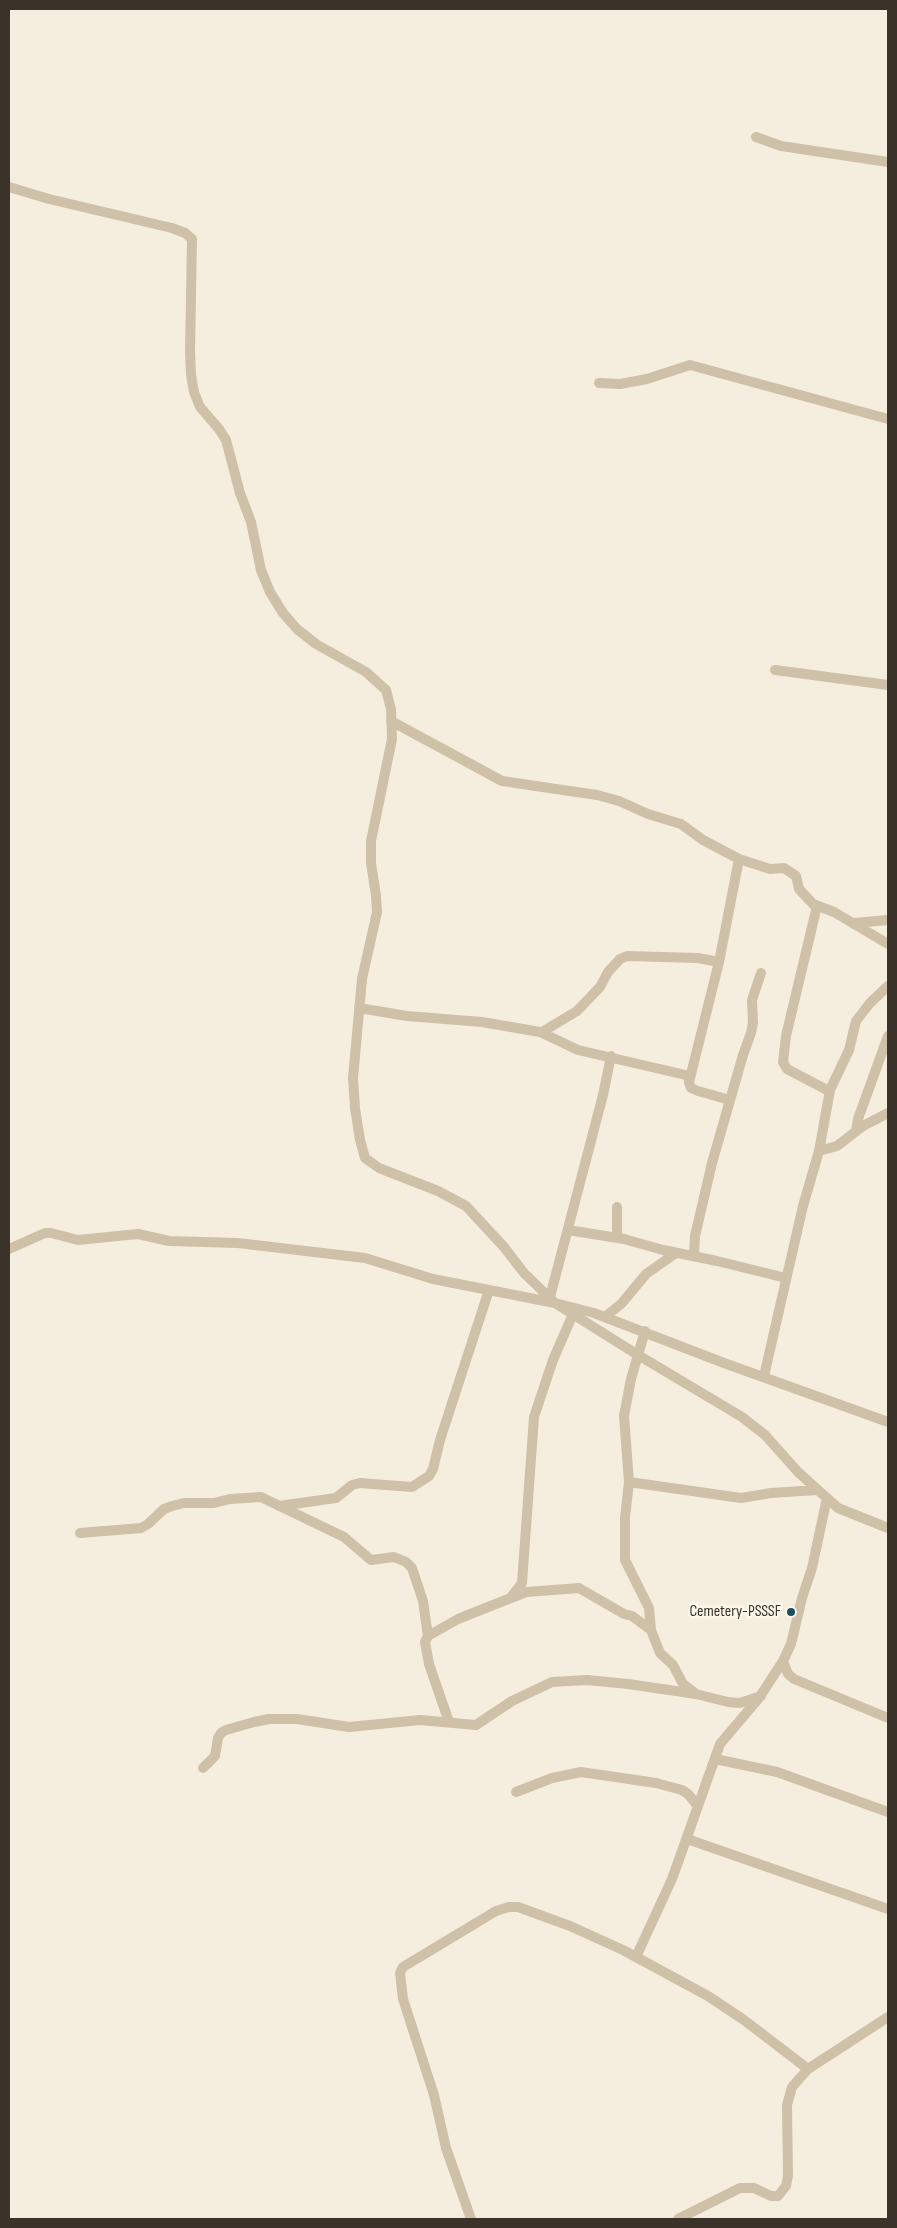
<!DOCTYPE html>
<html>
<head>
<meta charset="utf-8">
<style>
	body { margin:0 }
	#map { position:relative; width:897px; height:2228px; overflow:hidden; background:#f5eede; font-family:"Sofia Sans Condensed",sans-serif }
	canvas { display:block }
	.frame { position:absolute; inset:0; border:10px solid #3b3229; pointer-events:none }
</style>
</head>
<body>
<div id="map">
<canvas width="897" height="2228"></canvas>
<div class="frame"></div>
</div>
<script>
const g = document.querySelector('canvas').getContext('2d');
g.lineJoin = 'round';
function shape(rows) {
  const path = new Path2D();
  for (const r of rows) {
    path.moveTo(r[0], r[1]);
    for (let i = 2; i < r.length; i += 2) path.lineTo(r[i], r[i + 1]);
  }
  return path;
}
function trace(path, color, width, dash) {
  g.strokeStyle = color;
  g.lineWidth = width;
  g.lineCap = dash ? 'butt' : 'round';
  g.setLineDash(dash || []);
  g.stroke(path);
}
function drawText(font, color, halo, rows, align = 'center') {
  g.font = font + ' "Sofia Sans Condensed",sans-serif';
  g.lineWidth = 5;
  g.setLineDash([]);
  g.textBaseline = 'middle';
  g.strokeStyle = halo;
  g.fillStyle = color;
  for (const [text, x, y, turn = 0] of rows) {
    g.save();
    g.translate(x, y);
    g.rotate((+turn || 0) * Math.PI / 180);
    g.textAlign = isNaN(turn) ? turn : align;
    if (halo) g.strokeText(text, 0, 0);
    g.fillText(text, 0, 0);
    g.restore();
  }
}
const minor = shape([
	[756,137,781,146,888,162],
	[9,187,49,199,172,228,185,233,192,239,190,351,191,375,194,392,200,407,219,429,226,440,240,493,251,522,261,570,270,592,283,613,297,629,316,644,366,672,386,690,391,709,392,739,371,841,371,863,376,896,377,912,362,979,353,1078,355,1108,360,1140,365,1158,379,1168,438,1191,466,1206,504,1247,524,1273,555,1303,638,1355,742,1417,765,1435,798,1472,838,1508,888,1528],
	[599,383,620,384,647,379,690,365,888,419],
	[775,670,888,685],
	[391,721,502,781,597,795,619,801,648,814,681,824,703,840,739,859,770,869,784,868,796,876,799,889,813,904,834,912,888,944],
	[817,906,786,1036,783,1062,787,1069,829,1091],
	[854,923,888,920],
	[359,1008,407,1016,482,1022,540,1032,578,1050,690,1076],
	[542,1032,577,1011,600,987,608,972,620,959,627,956,698,958,719,962],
	[730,1100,698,1091,691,1088,689,1082,719,962,739,859],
	[856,1131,858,1119,888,1036],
	[819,1151,837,1146,863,1126,888,1113],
	[617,1207,617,1238],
	[568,1230,624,1239,663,1250,717,1261,786,1278],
	[9,1249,45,1233,51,1233,78,1240,138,1234,169,1241,238,1243,365,1258,433,1279,555,1303,594,1313,724,1363,888,1422],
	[694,1256,695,1236,712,1163,743,1055,751,1033,753,1023,752,1000,761,973],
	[550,1297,603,1095,611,1056],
	[605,1317,622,1303,646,1274,676,1253],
	[645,1331,631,1379,624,1416,629,1482,625,1518,625,1560,649,1608,651,1630,660,1653,673,1665,683,1684,695,1693],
	[764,1376,803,1206,819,1151,830,1090,849,1050,856,1021,870,1003,888,986],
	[629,1482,741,1498,771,1493,818,1490],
	[827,1498,812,1568,802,1598,791,1644,783,1661,759,1698,720,1744,687,1837,690,1840,888,1909],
	[279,1506,336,1498,352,1485,360,1483,412,1487,429,1476,433,1469,440,1440,489,1290],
	[80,1533,141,1528,148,1524,164,1509,172,1506,184,1503,214,1503,230,1499,261,1497,344,1537,371,1560,394,1557,406,1562,412,1568,423,1601,428,1636],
	[512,1596,522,1583,534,1417,553,1360,573,1314],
	[783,1661,788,1674,794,1679,888,1718],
	[449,1722,429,1664,425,1642,428,1636,458,1619,526,1592,579,1588,624,1614,632,1616,651,1630],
	[715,1759,777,1772,888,1812],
	[203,1768,215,1756,218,1738,221,1733,226,1730,254,1722,269,1719,297,1719,349,1727,420,1720,476,1725,512,1701,552,1682,587,1680,628,1684,696,1694,728,1702,740,1703,761,1696],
	[516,1792,552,1778,581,1772,656,1783,682,1790,688,1794,697,1805],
	[636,1957,672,1879,687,1837],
	[471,2219,446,2148,434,2095,403,1999,400,1973,403,1967,496,1911,509,1907,518,1907,570,1926,623,1950,708,1996,744,2020,808,2069],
	[678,2219,740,2188,754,2188,771,2196,778,2196,786,2186,788,2176,787,2105,792,2087,808,2069,888,2017]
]);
const markers = [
	[791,1612,5,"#194f61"]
];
const poiNames = [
	["Cemetery-PSSSF",781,1612]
];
trace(minor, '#cfc1a8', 10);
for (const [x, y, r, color] of markers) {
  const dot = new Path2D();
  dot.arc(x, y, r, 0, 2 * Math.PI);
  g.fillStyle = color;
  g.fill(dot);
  trace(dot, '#fcf7eb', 2);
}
drawText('16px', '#3b3229', '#fcf7eb', poiNames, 'right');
</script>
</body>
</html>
